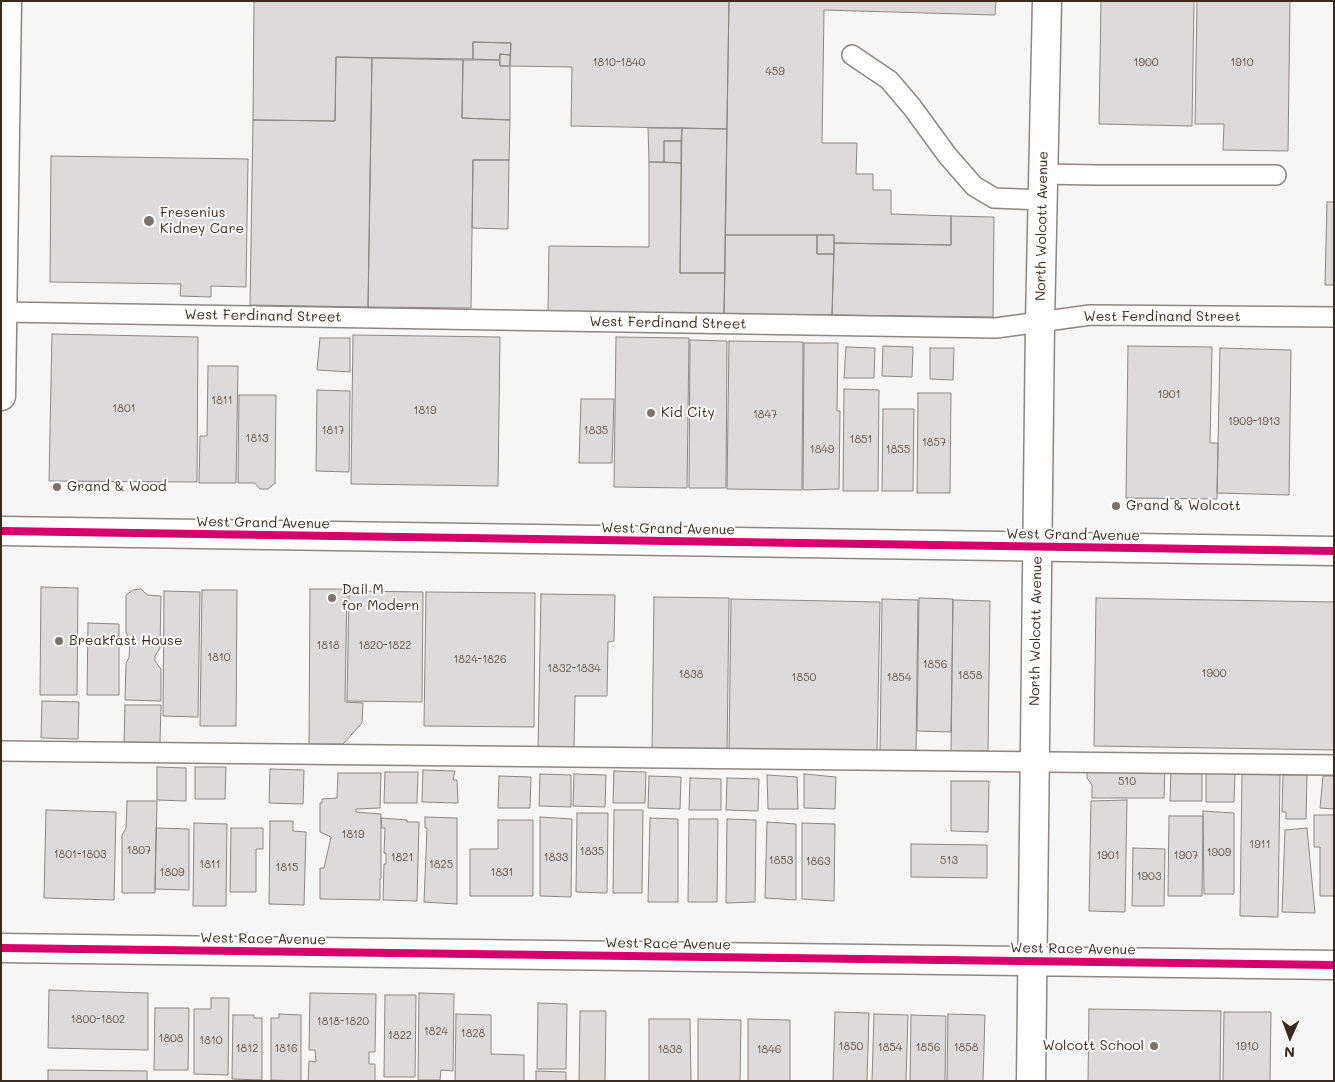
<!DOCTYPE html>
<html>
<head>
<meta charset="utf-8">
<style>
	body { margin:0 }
	#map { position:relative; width:1335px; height:1082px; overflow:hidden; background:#f7f6f6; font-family:Mali,sans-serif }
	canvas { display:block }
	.frame { position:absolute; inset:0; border:2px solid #3b2a1e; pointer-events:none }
	.north { position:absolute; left:1265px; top:1012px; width:50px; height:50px; -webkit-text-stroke:4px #fff; paint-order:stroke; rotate:182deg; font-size:14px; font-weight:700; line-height:20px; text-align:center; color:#3b2a1e }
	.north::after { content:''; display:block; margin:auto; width:18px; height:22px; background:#3b2a1e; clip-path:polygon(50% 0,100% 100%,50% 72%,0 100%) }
</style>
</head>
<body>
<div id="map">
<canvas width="1335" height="1082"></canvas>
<div class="frame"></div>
<div class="north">N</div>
</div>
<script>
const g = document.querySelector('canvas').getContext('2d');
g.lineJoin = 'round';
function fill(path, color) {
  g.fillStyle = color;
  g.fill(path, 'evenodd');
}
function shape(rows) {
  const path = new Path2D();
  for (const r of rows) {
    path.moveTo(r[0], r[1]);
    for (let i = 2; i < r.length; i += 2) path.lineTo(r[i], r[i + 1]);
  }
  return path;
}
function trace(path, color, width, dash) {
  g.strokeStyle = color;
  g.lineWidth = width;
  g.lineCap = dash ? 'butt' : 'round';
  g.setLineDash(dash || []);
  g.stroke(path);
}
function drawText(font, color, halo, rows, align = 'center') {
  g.font = font + ' Mali,sans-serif';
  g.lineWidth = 4;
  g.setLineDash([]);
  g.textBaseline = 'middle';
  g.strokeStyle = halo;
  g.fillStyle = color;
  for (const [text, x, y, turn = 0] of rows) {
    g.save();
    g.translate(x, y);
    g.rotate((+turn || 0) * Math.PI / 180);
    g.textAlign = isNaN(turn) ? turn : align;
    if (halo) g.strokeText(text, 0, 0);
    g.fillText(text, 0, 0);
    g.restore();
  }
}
const building = shape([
	[254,1,729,1,727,129,571,126,572,67,510,66,511,43,473,42,473,59,336,57,335,121,253,120,254,1],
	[729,1,996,1,995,15,824,10,822,143,857,143,856,174,873,174,873,190,891,190,891,214,951,216,951,245,834,243,834,235,725,235,729,1],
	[1101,1,1194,1,1192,126,1099,124,1101,1],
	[1197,1,1290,1,1288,151,1223,150,1224,124,1195,124,1197,1],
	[473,42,511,43,510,55,500,54,499,60,473,59,473,42],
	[500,54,510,55,510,66,500,66,500,54],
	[336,57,372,58,368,307,250,305,253,120,335,121,336,57],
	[372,58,463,60,462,118,510,120,509,160,473,160,471,308,368,307,372,58],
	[463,60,499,60,500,66,510,66,510,120,462,118,463,60],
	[648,128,682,128,681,141,664,141,664,162,649,162,648,128],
	[682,128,727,129,725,273,680,273,682,128],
	[664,141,681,141,681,163,664,162,664,141],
	[51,156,248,159,246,287,211,286,211,297,180,296,181,284,50,282,51,156],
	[473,160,509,160,508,229,472,228,473,160],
	[649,162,681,163,680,273,725,273,724,314,548,312,549,246,649,247,649,162],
	[1327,202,1334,202,1334,285,1325,285,1327,202],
	[951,216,994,217,993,317,832,315,834,243,951,245,951,216],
	[725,235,817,235,817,254,834,254,832,315,724,314,725,235],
	[817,235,834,235,834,254,817,254,817,235],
	[52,334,198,337,197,482,49,481,52,334],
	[353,335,500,337,498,486,351,484,353,335],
	[616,337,689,338,687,488,614,487,616,337],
	[320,338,350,338,350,372,317,370,320,338],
	[690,340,727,341,726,488,689,488,690,340],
	[729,341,803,342,802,490,727,489,729,341],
	[804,343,838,343,837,411,840,411,839,489,803,490,804,343],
	[883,346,913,347,912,377,882,376,883,346],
	[1128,346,1212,347,1210,443,1218,443,1217,499,1126,498,1128,346],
	[846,347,875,348,874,378,844,378,846,347],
	[930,348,954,348,953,380,930,379,930,348],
	[1220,348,1291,350,1289,495,1217,493,1220,348],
	[208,366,238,366,236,483,199,483,200,436,207,436,208,366],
	[844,389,879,390,878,491,843,491,844,389],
	[317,390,350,391,349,472,316,471,317,390],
	[918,393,951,393,950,493,917,493,918,393],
	[239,395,276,395,275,483,268,489,260,489,255,483,238,483,239,395],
	[581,399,614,399,612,463,579,463,581,399],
	[883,409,914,409,913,491,882,491,883,409],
	[41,587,78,588,77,695,40,695,41,587],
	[141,589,147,595,161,596,160,648,155,656,155,661,161,669,161,701,125,700,126,663,129,658,130,641,126,632,126,595,133,590,141,589],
	[310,589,347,589,345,702,363,703,362,723,343,744,309,744,310,589],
	[202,590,237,590,236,726,200,726,202,590],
	[164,591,200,592,198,717,163,716,164,591],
	[349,591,423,592,422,702,347,701,349,591],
	[426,592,535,593,534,727,424,726,426,592],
	[541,594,615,595,614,641,608,642,607,696,575,696,574,752,538,752,541,594],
	[654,597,729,598,727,753,652,752,654,597],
	[919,598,953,599,951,732,917,731,919,598],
	[1096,598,1334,602,1334,750,1094,746,1096,598],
	[731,599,880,602,877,756,729,754,731,599],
	[882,599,918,600,916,756,880,756,882,599],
	[953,600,990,601,988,751,951,751,953,600],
	[88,623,119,624,119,695,87,695,88,623],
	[42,701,79,702,78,739,41,738,42,701],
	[125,705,161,705,160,743,124,742,125,705],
	[1165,764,1164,798,1092,798,1092,785,1087,778,1087,769,1165,764],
	[157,767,186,768,186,801,157,800,157,767],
	[195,767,226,767,225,799,195,799,195,767],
	[270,769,304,770,303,804,269,803,270,769],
	[423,770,455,771,453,780,457,780,458,803,422,802,423,770],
	[614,771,646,772,645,803,613,803,614,771],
	[1171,771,1202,771,1202,801,1170,801,1171,771],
	[385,772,418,772,417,803,384,803,385,772],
	[1206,772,1235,773,1234,802,1206,802,1206,772],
	[338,773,381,773,380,808,356,809,356,812,381,814,381,879,380,879,380,900,320,899,320,868,324,868,331,837,320,832,320,803,322,803,322,799,337,798,338,773],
	[540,774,571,775,571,807,539,806,540,774],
	[574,774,606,775,605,807,573,806,574,774],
	[804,774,836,777,835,809,804,808,804,774],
	[1242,774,1280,775,1278,917,1240,916,1242,774],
	[767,775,797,777,798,809,768,809,767,775],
	[1283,775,1307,775,1306,819,1286,819,1286,812,1282,812,1283,775],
	[499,776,531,777,530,808,498,808,499,776],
	[649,776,681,777,680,809,648,808,649,776],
	[1323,776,1334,776,1334,809,1320,808,1323,776],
	[690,778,721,779,721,810,689,810,690,778],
	[727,778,759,779,758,811,726,810,727,778],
	[951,781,989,781,988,832,951,831,951,781],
	[1127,800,1125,912,1089,911,1091,801,1127,800],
	[127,801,157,801,155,893,122,893,122,835,126,828,127,801],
	[46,810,116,812,114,900,44,898,46,810],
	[614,810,643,810,642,893,613,893,614,810],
	[1203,811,1234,813,1234,894,1204,894,1203,811],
	[577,813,608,813,607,893,576,892,577,813],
	[1314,815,1334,815,1334,896,1320,896,1320,847,1314,847,1314,815],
	[1169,816,1203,816,1202,896,1168,896,1169,816],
	[425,817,457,818,457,904,424,902,427,828,425,828,425,817],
	[540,817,572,819,571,897,540,896,540,817],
	[381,818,407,820,407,822,419,822,417,901,383,900,384,864,386,864,386,853,384,853,385,828,382,828,381,818],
	[650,818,678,819,678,902,648,902,650,818],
	[689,819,718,819,717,902,688,902,689,819],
	[727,819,756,820,755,902,726,903,727,819],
	[498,820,533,820,533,896,470,896,470,849,498,849,498,820],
	[270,821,293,821,293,831,306,832,304,905,269,904,270,821],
	[767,822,796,824,796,900,765,898,767,822],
	[194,823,227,824,226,906,193,906,194,823],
	[802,823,835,824,834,901,802,899,802,823],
	[156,828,189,829,189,890,155,889,156,828],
	[231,828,263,828,263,849,256,849,256,892,230,892,231,828],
	[1307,828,1315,913,1282,912,1285,830,1307,828],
	[911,844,987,845,987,878,911,877,911,844],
	[1133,848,1165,849,1164,906,1132,906,1133,848],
	[49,990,148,993,148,1050,48,1048,49,990],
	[310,993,376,994,375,1052,369,1052,369,1064,375,1064,375,1081,308,1081,309,1061,316,1062,315,1050,309,1050,310,993],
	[419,993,454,994,453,1071,441,1070,440,1080,418,1080,419,993],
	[385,995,416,995,415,1077,384,1077,385,995],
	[211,998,229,998,228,1075,194,1074,194,1009,211,1009,211,998],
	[538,1003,567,1004,566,1069,537,1069,538,1003],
	[155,1008,189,1008,188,1070,154,1070,155,1008],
	[1089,1009,1221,1011,1220,1081,1088,1081,1089,1009],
	[580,1011,606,1011,605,1081,579,1081,580,1011],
	[835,1012,869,1013,867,1081,833,1081,835,1012],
	[1224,1012,1271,1012,1270,1081,1223,1081,1224,1012],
	[279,1014,301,1015,301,1081,271,1080,271,1018,279,1018,279,1014],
	[456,1014,491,1015,491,1054,524,1055,524,1081,455,1081,456,1014],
	[874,1014,908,1015,906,1081,872,1081,874,1014],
	[948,1014,985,1015,983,1081,947,1081,948,1014],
	[233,1015,254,1015,254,1018,262,1018,262,1080,232,1079,233,1015],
	[911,1015,946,1016,945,1081,910,1081,911,1015],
	[649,1019,690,1019,691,1081,649,1081,649,1019],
	[698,1019,741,1020,740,1081,698,1081,698,1019],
	[748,1019,790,1020,790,1081,748,1081,748,1019],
	[48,1070,147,1071,147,1081,48,1081,48,1070],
	[536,1071,566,1072,566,1081,536,1081,536,1071]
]);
const lane = shape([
	[852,55,889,80,912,107,947,155,974,186,994,198,1043,200],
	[1043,174,1097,175,1276,175],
	[1,312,996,328,1090,315,1334,317],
	[1,751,1334,765]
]);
const street = shape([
	[1,396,7,1],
	[1,948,1334,965],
	[1031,1081,1040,322,1047,1]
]);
const secondary = shape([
	[1,531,1334,551]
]);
const cycleway = shape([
	[1,531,1334,551],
	[1,948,1334,965]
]);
const markers = [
	[149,221,6,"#7d716a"],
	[651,413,5,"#7d716a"],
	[57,487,5,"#7d716a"],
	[1116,506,5,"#7d716a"],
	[332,598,5,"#7d716a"],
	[59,641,5,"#7d716a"],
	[1154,1046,5,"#7d716a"]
];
const numberNames = [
	["1810-1840",619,63],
	["1900",1146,63],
	["1910",1242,63],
	["459",775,72],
	["1901",1169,395],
	["1811",222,401],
	["1801",124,409],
	["1819",425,411],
	["1847",765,415],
	["1909-1913",1254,422],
	["1817",333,431],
	["1835",596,431],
	["1813",257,439],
	["1851",861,440],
	["1857",934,443],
	["1849",822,450],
	["1855",898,450],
	["1818",328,646],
	["1820-1822",385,646],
	["1810",219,658],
	["1824-1826",480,660],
	["1856",935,665],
	["1832-1834",574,669],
	["1900",1214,674],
	["1838",691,675],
	["1858",970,676],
	["1850",804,678],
	["1854",899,678],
	["510",1127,782],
	["1819",353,835],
	["1911",1260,845],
	["1807",139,851],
	["1835",592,852],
	["1909",1219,853],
	["1801-1803",80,855],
	["1901",1108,856],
	["1907",1186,856],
	["1821",402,858],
	["1833",556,858],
	["1853",781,861],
	["513",949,861],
	["1863",818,862],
	["1811",210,865],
	["1825",441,865],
	["1815",287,868],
	["1809",172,873],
	["1831",502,873],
	["1903",1149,877],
	["1800-1802",98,1020],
	["1818-1820",343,1022],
	["1824",436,1032],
	["1828",473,1034],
	["1822",400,1036],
	["1808",171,1039],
	["1810",211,1041],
	["1850",851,1047],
	["1910",1247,1047],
	["1854",890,1048],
	["1856",928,1048],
	["1858",966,1048],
	["1812",247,1049],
	["1816",286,1049],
	["1838",670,1050],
	["1846",769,1050]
];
const poiNames = [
	["Fresenius",160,213],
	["Kidney Care",160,229],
	["Kid City",661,413],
	["Grand & Wood",67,487],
	["Grand & Wolcott",1126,506],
	["Dail M",342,590],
	["for Modern",342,606],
	["Breakfast House",69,641],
	["Wolcott School",1144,1046,"right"]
];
const streetNames = [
	["North Wolcott Avenue",1042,226,-89],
	["West Ferdinand Street",263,316,1],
	["West Ferdinand Street",1162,317],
	["West Ferdinand Street",668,323,1],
	["West Grand Avenue",263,523,1],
	["West Grand Avenue",668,529,1],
	["West Grand Avenue",1073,535,1],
	["North Wolcott Avenue",1036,631,-89],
	["West Race Avenue",263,939,1],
	["West Race Avenue",668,944,1],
	["West Race Avenue",1073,949,1]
];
fill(building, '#dcdada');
trace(building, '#8b8784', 1);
trace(lane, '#8b8784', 22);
trace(street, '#8b8784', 31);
trace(secondary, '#8b8784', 31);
trace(lane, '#fefefe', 19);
trace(street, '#fefefe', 28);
trace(secondary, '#fefefe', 28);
trace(cycleway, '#d6006c', 8);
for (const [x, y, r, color] of markers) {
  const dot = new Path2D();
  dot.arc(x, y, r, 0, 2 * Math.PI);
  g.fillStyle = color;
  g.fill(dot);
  trace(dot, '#fff', 2);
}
drawText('11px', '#63564d', null, numberNames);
drawText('14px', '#3b2a1e', '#fff', poiNames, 'left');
drawText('14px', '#3b2a1e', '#fff', streetNames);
</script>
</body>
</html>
